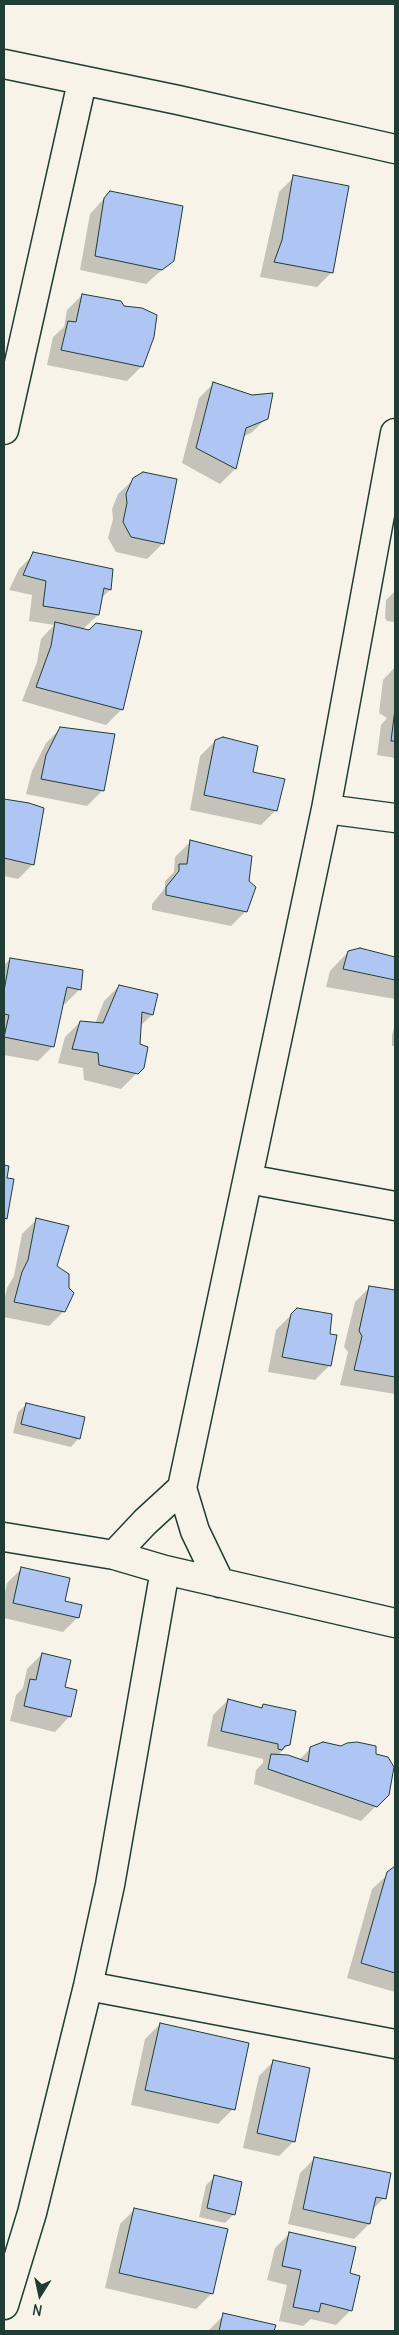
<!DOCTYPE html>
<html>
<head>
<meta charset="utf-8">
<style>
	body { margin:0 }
	#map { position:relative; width:399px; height:2335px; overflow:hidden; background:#f7f3e8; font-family:Delius,sans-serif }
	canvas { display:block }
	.frame { position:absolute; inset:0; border:5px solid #1f3d34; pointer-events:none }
	.north { position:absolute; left:15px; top:2270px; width:50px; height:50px; -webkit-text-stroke:4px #f7f3e8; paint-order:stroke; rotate:190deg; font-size:14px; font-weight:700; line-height:20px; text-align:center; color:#1f3d34 }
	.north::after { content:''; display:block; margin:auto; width:18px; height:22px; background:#1f3d34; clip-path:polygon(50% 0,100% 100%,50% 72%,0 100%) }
</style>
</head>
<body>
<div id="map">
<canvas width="399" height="2335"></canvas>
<div class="frame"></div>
<div class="north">N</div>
</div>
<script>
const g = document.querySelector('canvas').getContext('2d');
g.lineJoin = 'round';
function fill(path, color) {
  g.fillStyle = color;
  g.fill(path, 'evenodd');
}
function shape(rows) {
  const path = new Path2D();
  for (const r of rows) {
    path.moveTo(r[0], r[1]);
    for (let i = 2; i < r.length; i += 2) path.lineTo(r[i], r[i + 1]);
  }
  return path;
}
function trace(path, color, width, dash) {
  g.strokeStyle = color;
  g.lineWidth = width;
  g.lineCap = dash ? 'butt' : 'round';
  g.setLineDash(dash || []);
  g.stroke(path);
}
const shadow = shape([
	[294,177,332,272,317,287,260,277,279,192],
	[110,192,172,261,146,284,80,270,90,214],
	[82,295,142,366,127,381,47,365,53,337,64,327,67,310],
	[214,383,267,418,251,433,242,437,235,469,220,484,182,463,199,398],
	[134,479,162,544,147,559,116,552,108,538,113,519,112,509,118,494],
	[34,554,110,590,100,599,98,615,82,630,140,632,121,710,106,725,22,701,37,662,41,639,54,625,29,621,32,595,9,590,19,569],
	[395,591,395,622,387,621,385,618,386,600],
	[395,667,395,758,377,755,381,725,387,718,379,713,383,680],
	[61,728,102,791,87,806,26,794,32,771,46,743],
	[215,741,252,773,276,810,261,825,190,810,200,756],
	[4,801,28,804,33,864,18,879,4,876],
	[190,842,246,911,231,926,152,910,152,904,165,888,165,881,174,872,175,857],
	[348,952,394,958,395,957,395,999,326,987,330,971],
	[10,959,80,989,65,1004,62,1004,53,1046,38,1061,4,1055,4,965],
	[119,986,156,995,152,1015,140,1026,139,1044,143,1067,121,1089,84,1080,83,1068,58,1063,65,1037,80,1022,95,1024,104,1001],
	[395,1025,395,1046,392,1046,392,1035],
	[4,1166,8,1167,6,1179,6,1218,4,1220],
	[37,1219,55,1267,64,1311,49,1326,4,1317,4,1302,7,1288,14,1276,22,1234],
	[370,1287,395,1292,395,1394,340,1385,348,1352,344,1347,355,1302],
	[297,1309,328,1335,330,1365,315,1380,268,1372,276,1330],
	[27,1404,79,1438,71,1447,13,1433,18,1412],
	[22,1568,78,1617,63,1632,4,1618,4,1597,7,1583],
	[42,1654,63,1688,69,1717,55,1732,10,1721,16,1695,23,1688,27,1669],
	[228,1700,259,1709,263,1705,289,1744,277,1756,299,1760,311,1748,342,1748,376,1806,361,1821,254,1784,256,1770,263,1763,263,1759,207,1746,213,1715],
	[395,1868,395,1992,347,1978,372,1889],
	[160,2024,233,2109,218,2124,131,2105,145,2039],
	[274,2061,294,2141,279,2156,243,2148,259,2076],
	[315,2158,384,2198,371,2211,369,2224,354,2239,288,2224,300,2173],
	[215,2177,234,2214,225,2223,199,2217,206,2185],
	[135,2209,226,2230,211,2294,196,2309,105,2288,120,2224],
	[290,2233,349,2274,351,2310,336,2325,311,2319,303,2326,279,2321,287,2285,267,2280,275,2248],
	[224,2315,274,2326,273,2331,208,2331]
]);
const building = shape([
	[293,175,349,186,333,273,274,262,282,240,293,175],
	[110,191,183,206,174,261,162,270,95,256,104,198,110,191],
	[82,294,121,301,124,306,142,308,157,315,154,337,143,367,61,350,68,321,76,322,82,294],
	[213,382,252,395,273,393,268,419,246,428,236,469,196,448,213,382],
	[143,472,177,479,164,544,131,537,123,522,127,503,126,494,133,478,143,472],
	[33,552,113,569,111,590,104,588,99,615,43,606,46,581,23,575,33,552],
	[55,622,89,630,96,623,142,631,123,710,36,687,51,646,55,622],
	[395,709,395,741,391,741,395,709],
	[60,727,115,734,104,791,41,779,46,755,60,727],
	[223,737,258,746,253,772,285,779,277,811,204,795,215,740,223,737],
	[4,799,29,803,44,808,34,865,4,858,4,799],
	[190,840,252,856,249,881,256,887,247,912,166,895,166,887,179,871,179,864,187,864,190,840],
	[360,948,395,957,395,980,343,969,348,951,360,948],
	[10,958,83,970,81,990,67,987,54,1047,4,1037,9,1015,4,1014,4,991,10,958],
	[119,985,158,994,153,1015,142,1012,140,1044,148,1047,144,1068,138,1074,99,1065,98,1053,72,1049,80,1021,103,1023,119,985],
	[4,1165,9,1166,7,1178,14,1179,7,1219,4,1218,4,1165],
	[36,1218,69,1226,57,1266,69,1274,69,1288,74,1293,65,1312,14,1302,22,1272,28,1260,36,1218],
	[369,1286,395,1290,395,1377,354,1370,362,1336,359,1331,369,1286],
	[297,1308,332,1314,330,1334,337,1335,331,1366,282,1357,291,1314,297,1308],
	[26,1403,85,1417,80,1439,21,1424,26,1403],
	[21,1567,70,1578,65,1601,82,1605,79,1618,13,1603,21,1567],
	[42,1653,71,1660,65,1687,77,1690,71,1717,24,1706,30,1679,36,1680,42,1653],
	[228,1699,262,1708,263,1704,296,1711,290,1745,285,1746,282,1750,278,1749,278,1744,221,1731,228,1699],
	[323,1742,341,1746,347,1743,357,1742,376,1746,376,1754,388,1757,394,1767,389,1795,377,1807,268,1769,271,1754,288,1755,308,1762,310,1747,323,1742],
	[395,1866,395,1973,361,1963,387,1872,395,1866],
	[160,2023,249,2043,235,2110,145,2090,160,2023],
	[273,2060,310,2068,295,2142,257,2133,273,2060],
	[314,2157,391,2173,386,2199,376,2197,370,2224,303,2209,314,2157],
	[214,2175,242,2182,235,2215,207,2208,214,2175],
	[134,2208,228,2229,213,2294,119,2273,134,2208],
	[289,2232,356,2247,350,2273,360,2276,352,2311,321,2303,319,2312,293,2307,301,2270,282,2266,289,2232],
	[223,2313,276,2325,274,2331,219,2331,223,2313]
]);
const street = shape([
	[4,64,178,100,395,149],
	[4,430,82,82],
	[326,809,395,818],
	[248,1179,395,1206],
	[4,1537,114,1555,165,1570,395,1623],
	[114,1555,145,1522,182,1488],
	[220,1583,195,1531,182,1488,326,809,395,433],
	[88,1986,395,2044],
	[4,2305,32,2213,88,1986,110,1885,165,1570]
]);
fill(shadow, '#0003');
fill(building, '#afc6f5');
trace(building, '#1f3d34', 1);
trace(street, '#1f3d34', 31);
trace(street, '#f7f3e8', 28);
</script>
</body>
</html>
